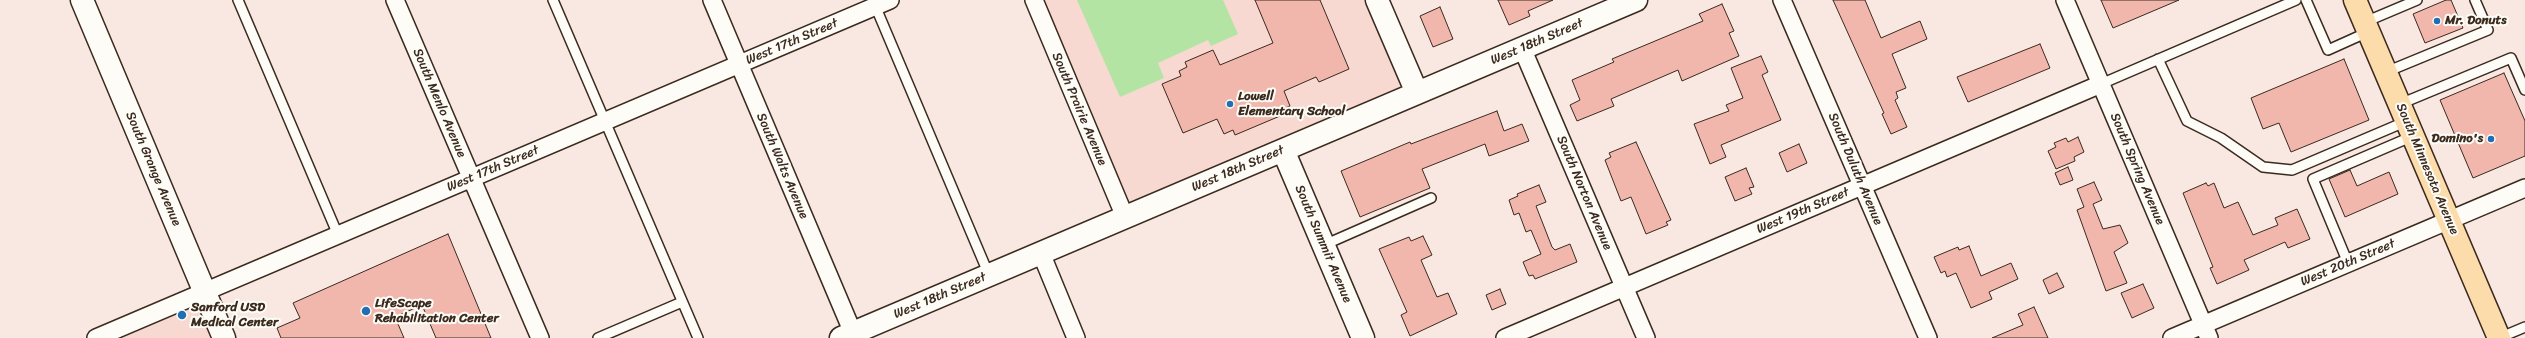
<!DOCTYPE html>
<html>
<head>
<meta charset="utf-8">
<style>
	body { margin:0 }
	canvas { display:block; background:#f9e7e1 }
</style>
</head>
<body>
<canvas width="2525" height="338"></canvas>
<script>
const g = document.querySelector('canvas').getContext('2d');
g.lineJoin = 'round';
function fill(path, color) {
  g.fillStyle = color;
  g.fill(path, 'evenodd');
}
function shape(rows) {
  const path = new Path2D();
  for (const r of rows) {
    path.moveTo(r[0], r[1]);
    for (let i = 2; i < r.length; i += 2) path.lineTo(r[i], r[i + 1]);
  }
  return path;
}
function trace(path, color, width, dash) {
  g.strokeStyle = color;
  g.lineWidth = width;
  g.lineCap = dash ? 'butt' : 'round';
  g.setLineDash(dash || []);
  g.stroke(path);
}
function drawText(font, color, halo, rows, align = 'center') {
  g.font = font + ' Sriracha,sans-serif';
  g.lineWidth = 4;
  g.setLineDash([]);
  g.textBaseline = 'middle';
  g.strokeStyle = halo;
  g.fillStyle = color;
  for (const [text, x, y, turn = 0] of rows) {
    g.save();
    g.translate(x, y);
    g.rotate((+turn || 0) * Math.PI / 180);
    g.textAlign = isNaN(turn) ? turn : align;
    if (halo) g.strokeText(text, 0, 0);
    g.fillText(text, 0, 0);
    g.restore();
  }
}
const built = shape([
	[1034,0,1377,0,1417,93,1125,217],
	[205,292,224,338,96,338]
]);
const green = shape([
	[1077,0,1223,0,1238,34,1211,46,1208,40,1158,63,1164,78,1120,97]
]);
const building = shape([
	[1255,0,1320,0,1349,69,1319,82,1316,77,1284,91,1290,106,1278,111,1280,116,1235,135,1233,130,1224,134,1217,119,1183,133,1162,84,1181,76,1179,71,1187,67,1185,62,1213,50,1220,65,1273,43,1255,0],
	[1498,0,1553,0,1528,11,1530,16,1509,25,1498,0],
	[1833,0,1865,0,1881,38,1920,21,1927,39,1892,54,1906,88,1896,92,1898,98,1895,100,1907,127,1891,134,1882,114,1884,113,1833,0],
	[2101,0,2179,0,2113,28,2101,0],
	[2446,0,2451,0,2463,28,2425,43,2413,14,2446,0],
	[1722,4,1734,31,1729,33,1739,56,1682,81,1678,70,1611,99,1614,106,1577,121,1570,105,1580,100,1572,80,1614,62,1612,59,1703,21,1699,14,1722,4],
	[1440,7,1453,39,1433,47,1420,16,1440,7],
	[2040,44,2050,68,1968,102,1957,77,2040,44],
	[1761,56,1768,72,1762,75,1781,120,1721,145,1726,157,1710,164,1694,124,1729,111,1726,105,1743,98,1731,68,1761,56],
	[2344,59,2369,120,2291,152,2279,123,2263,129,2251,98,2344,59],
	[2504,73,2525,121,2525,156,2473,178,2440,100,2504,73],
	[1497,111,1504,131,1522,124,1529,141,1489,156,1485,144,1422,169,1430,188,1360,217,1341,171,1410,142,1411,144,1497,111],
	[2078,137,2084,152,2074,157,2075,161,2056,169,2048,151,2056,147,2054,143,2066,138,2068,142,2078,137],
	[1636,142,1671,220,1666,222,1668,225,1646,234,1631,197,1621,201,1605,160,1611,157,1609,153,1636,142],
	[1799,144,1807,163,1787,172,1779,153,1799,144],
	[2068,167,2073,180,2060,185,2055,173,2068,167],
	[1746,168,1754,187,1749,188,1752,194,1735,201,1725,177,1746,168],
	[2350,170,2357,186,2389,172,2398,194,2345,217,2329,179,2350,170],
	[2094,182,2102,200,2093,204,2103,229,2120,225,2128,243,2114,252,2127,283,2106,291,2077,210,2084,207,2077,189,2094,182],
	[2206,183,2208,186,2214,183,2224,208,2238,202,2253,235,2278,225,2275,218,2297,209,2310,239,2288,248,2285,242,2244,260,2249,270,2217,284,2210,268,2213,267,2183,193,2206,183],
	[1539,185,1546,202,1536,206,1552,247,1555,250,1570,244,1577,262,1535,279,1533,275,1529,276,1523,262,1541,254,1531,230,1526,232,1519,213,1514,215,1509,200,1518,196,1517,194,1539,185],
	[448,234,491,338,436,338,422,305,395,317,404,338,281,338,277,328,300,318,293,303,448,234],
	[1423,236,1432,255,1421,260,1437,297,1448,293,1457,314,1410,336,1401,315,1407,312,1379,249,1409,237,1411,241,1423,236],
	[1969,246,1981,276,2011,263,2018,279,1989,292,1992,299,1971,308,1956,273,1947,277,1945,271,1941,273,1934,257,1958,247,1959,250,1969,246],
	[2057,273,2064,287,2049,294,2043,280,2057,273],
	[2143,284,2154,308,2132,318,2121,293,2143,284],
	[1500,289,1506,304,1492,310,1486,295,1500,289],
	[2034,307,2048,338,1992,338,2023,325,2018,314,2034,307]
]);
const service = shape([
	[238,0,338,235],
	[553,0,698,338],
	[2306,0,2328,50,2368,32],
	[874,3,989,275],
	[2365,22,2417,0],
	[2158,59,2187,121,2221,138,2263,167,2292,170,2407,121],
	[2386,72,2488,30,2475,0],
	[2101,84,2296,0],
	[2400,104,2511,58,2525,90],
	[1324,245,1431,198],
	[2348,263,2313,179,2413,136],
	[598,338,682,302],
	[2499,338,2525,327]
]);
const minor = shape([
	[395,0,540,338],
	[712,0,853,333],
	[1034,0,1125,217],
	[1782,0,1928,338],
	[2065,0,2209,338],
	[1522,48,1646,338],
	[1041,253,1076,338],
	[96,338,890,0],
	[1505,338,2101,84],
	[2172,338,2525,188]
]);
const tertiary = shape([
	[82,0,224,338],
	[1377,0,1417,93],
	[1283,150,1363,338],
	[841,338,1636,0]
]);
const primary = shape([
	[2355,0,2499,338]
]);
const markers = [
	[2437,21,4,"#1f6fb2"],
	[1230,104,4,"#1f6fb2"],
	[2491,139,4,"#1f6fb2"],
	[366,311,5,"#1f6fb2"],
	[182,315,5,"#1f6fb2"]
];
const poiNames = [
	["Mr. Donuts",2445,21],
	["Lowell",1238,97],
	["Elementary School",1238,112],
	["Domino's",2483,139,"right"],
	["LifeScape",375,304],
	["Rehabilitation Center",375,319],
	["Sanford USD",191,308],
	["Medical Center",191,323]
];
const streetNames = [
	["West 17th Street",792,42,-23],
	["West 18th Street",1537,42,-23],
	["South Menlo Avenue",439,103,67],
	["South Prairie Avenue",1079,109,67],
	["South Walts Avenue",782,166,67],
	["South Grange Avenue",153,169,67],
	["West 17th Street",493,169,-23],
	["West 18th Street",1238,169,-23],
	["South Duluth Avenue",1855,169,67],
	["South Spring Avenue",2137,169,67],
	["South Minnesota Avenue",2427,169,67],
	["South Norton Avenue",1584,193,67],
	["West 19th Street",1803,211,-23],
	["South Summit Avenue",1323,244,67],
	["West 20th Street",2348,263,-23],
	["West 18th Street",940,296,-23]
];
fill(built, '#f7d9d1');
fill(green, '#b4e4a4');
fill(building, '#f1b7ad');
trace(building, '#3b2a1e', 1);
trace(service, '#3b2a1e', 12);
trace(minor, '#3b2a1e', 20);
trace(tertiary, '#3b2a1e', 25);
trace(primary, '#3b2a1e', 25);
trace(service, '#fdfcf7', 9);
trace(minor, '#fdfcf7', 17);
trace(tertiary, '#fdfcf7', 22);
trace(primary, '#fddcac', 22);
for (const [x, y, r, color] of markers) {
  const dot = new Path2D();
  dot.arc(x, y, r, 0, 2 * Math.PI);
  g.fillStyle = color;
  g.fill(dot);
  trace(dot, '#fdfcf7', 1.5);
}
drawText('bold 13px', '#3b2a1e', '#fdfcf7', poiNames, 'left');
drawText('13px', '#3b2a1e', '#fdfcf7', streetNames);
</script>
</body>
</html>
